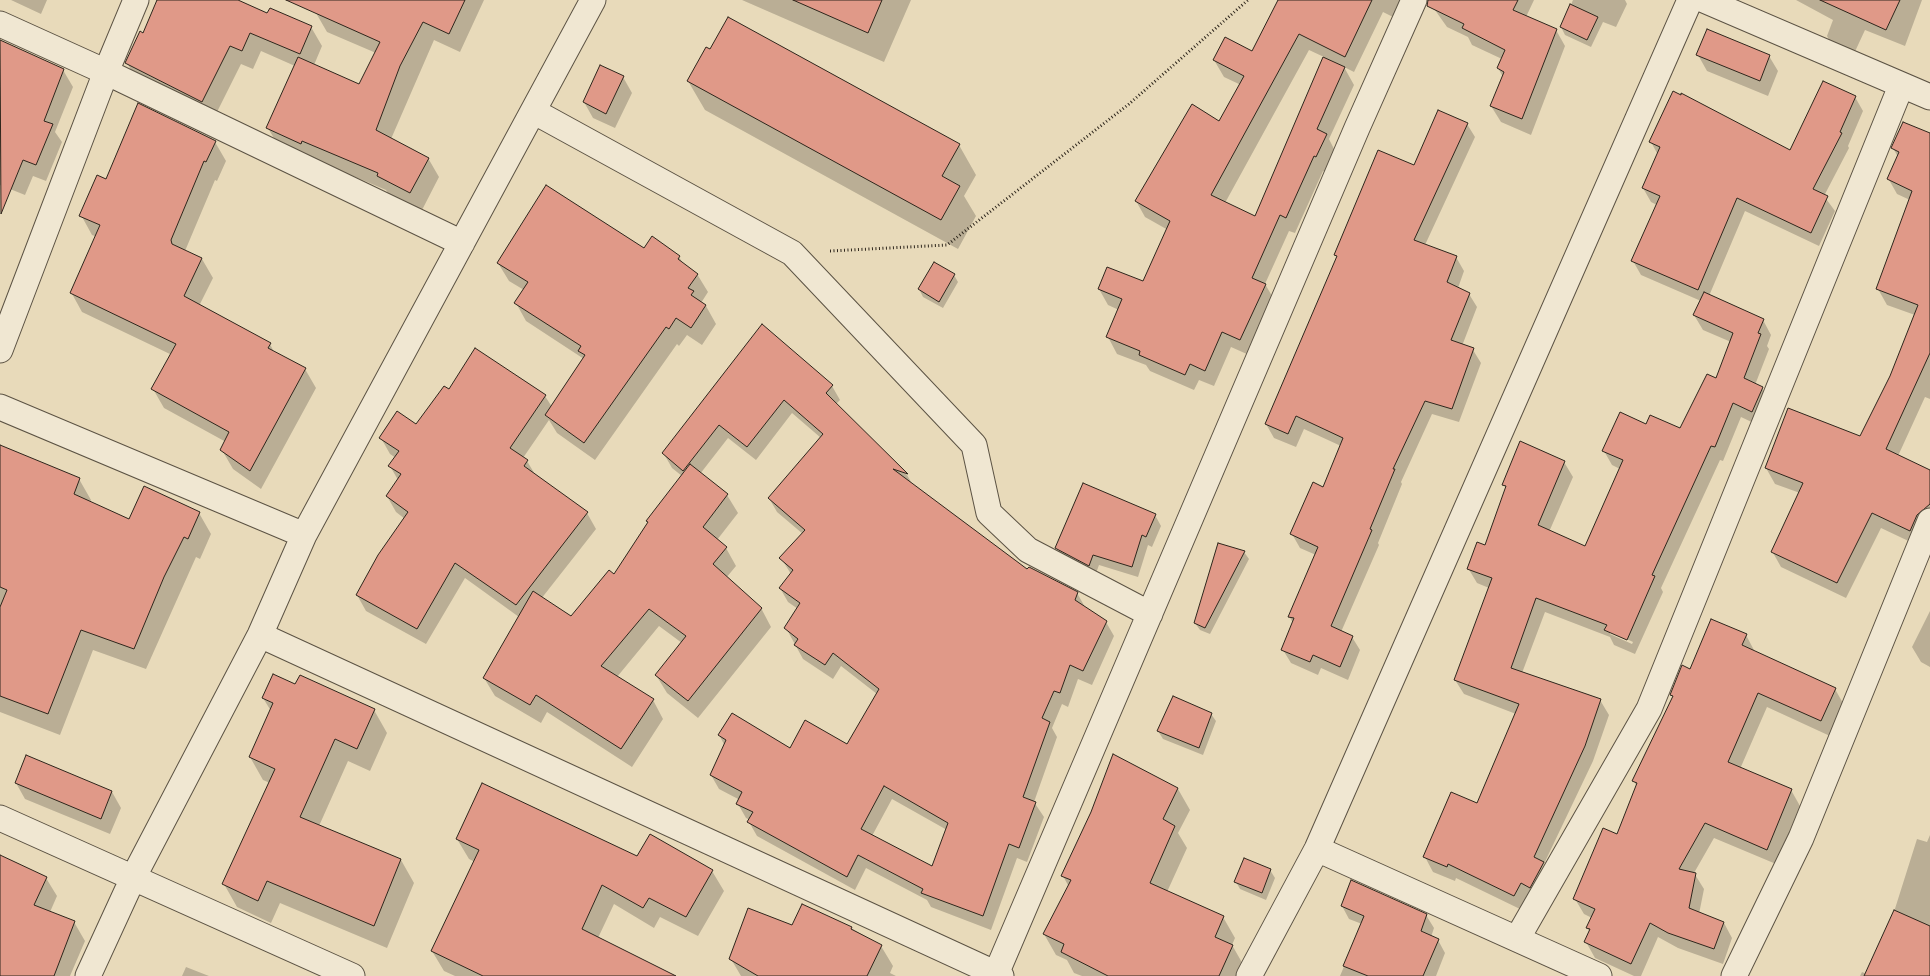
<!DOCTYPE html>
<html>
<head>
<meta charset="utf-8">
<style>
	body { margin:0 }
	canvas { display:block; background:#e8daba }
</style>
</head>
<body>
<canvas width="1930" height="976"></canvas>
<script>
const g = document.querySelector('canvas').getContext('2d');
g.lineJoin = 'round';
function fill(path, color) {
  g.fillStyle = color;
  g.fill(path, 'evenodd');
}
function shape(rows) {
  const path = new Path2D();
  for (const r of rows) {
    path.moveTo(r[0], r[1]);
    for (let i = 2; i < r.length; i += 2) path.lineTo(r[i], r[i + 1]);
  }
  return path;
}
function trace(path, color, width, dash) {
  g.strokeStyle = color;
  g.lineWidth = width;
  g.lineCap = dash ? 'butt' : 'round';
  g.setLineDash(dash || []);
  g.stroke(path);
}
const shadow = shape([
	[11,0,47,0,41,14],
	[159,0,235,0,268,15,311,27,322,46,314,65,359,86,376,53,327,32,316,13,321,0,484,0,460,52,434,40,391,139,428,158,439,177,421,212,389,195,386,190,313,159,279,147,268,128,295,66,261,51,253,69,241,64,213,120,138,82,127,63,144,34],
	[742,0,911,0,884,62],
	[1309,0,1534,0,1526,17,1556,30,1565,46,1531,135,1501,122,1491,106,1503,77,1498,68,1502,59,1472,45,1468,37,1447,27,1430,3,1422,2,1395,18,1383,12,1354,72,1344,67,1354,85,1329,139,1335,151,1325,172,1323,171,1295,233,1289,231,1265,284,1275,301,1249,355,1231,347,1214,386,1199,380,1194,390,1150,371,1146,365,1117,354,1108,337,1119,310,1108,305,1099,289,1144,282,1168,230,1145,217,1136,201,1220,122,1241,85,1224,77,1214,60,1253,52],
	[1309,50,1324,57,1255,217,1225,203],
	[1573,0,1625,0,1627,4,1616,27,1603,22,1591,47,1565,35,1561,27],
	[1796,0,1922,0,1905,46,1865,30,1852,58,1835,51,1827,36,1833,20],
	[0,41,63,70,73,87,55,132,62,142,46,181,33,176,25,195,0,185],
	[1698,55,1769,56,1778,71,1768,96,1707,71],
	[623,77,632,93,615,128,593,118,584,102],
	[688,81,959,145,976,175,964,196,976,216,958,249,705,110],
	[1855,97,1863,111,1848,146,1849,148,1824,196,1835,211,1819,246,1745,211,1709,296,1763,320,1771,335,1767,346,1769,349,1755,385,1762,388,1771,403,1760,426,1741,417,1723,461,1720,460,1661,588,1663,592,1635,654,1614,645,1610,637,1545,612,1522,673,1600,700,1609,715,1593,761,1522,910,1456,878,1455,881,1433,872,1425,857,1478,805,1516,714,1464,694,1455,680,1489,588,1477,583,1468,568,1485,546,1507,490,1504,485,1564,462,1573,477,1549,532,1585,548,1620,469,1612,465,1604,451,1647,426,1681,430,1716,380,1731,342,1703,330,1694,315,1701,301,1641,275,1633,261,1657,205,1651,202,1643,188,1658,155,1651,142,1791,152],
	[1610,631,1633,642,1632,644,1610,634],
	[1467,124,1475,137,1425,245,1456,257,1464,271,1458,288,1469,294,1477,307,1462,346,1473,350,1481,363,1459,422,1432,414,1401,482,1402,484,1378,543,1379,545,1341,632,1352,637,1360,650,1348,680,1321,668,1318,675,1291,663,1283,650,1293,623,1289,616,1316,555,1300,548,1292,534,1324,488,1341,446,1304,429,1296,447,1274,438,1266,424,1338,258,1336,255,1415,167],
	[1930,134,1930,399,1925,397,1898,456,1930,471,1930,525,1919,546,1881,528,1846,598,1781,567,1772,551,1800,493,1775,484,1766,468,1861,438,1891,377,1915,315,1887,305,1878,289,1910,200,1897,194,1888,178,1898,157,1893,148],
	[215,142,226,161,217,181,215,180,185,251,202,259,213,278,199,306,270,344,275,354,305,369,316,388,261,489,233,469,222,450,226,442,164,408,153,389,172,355,82,312,71,292,97,237,92,235,81,215,107,181],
	[652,238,679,257,684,265,697,274,708,292,701,303,706,306,716,324,702,345,687,335,679,346,677,344,595,460,557,433,549,420,523,458,527,461,536,476,587,513,596,529,541,599,571,618,614,575,682,476,672,468,664,454,762,325,832,386,840,400,836,404,907,475,914,487,1028,571,1077,593,1085,607,1106,622,1114,636,1092,685,1078,679,1068,707,1062,704,1052,728,1057,737,1034,802,1044,817,1027,862,1017,858,991,930,931,907,927,900,866,868,855,890,757,836,749,822,750,820,746,818,738,804,740,800,719,789,711,775,725,746,719,735,791,750,847,745,877,694,841,666,833,679,803,659,786,628,798,609,788,602,780,588,791,574,781,558,803,534,777,512,769,498,821,438,792,413,756,460,728,438,700,474,727,495,738,513,717,540,726,548,736,566,726,578,761,608,771,627,698,718,667,693,656,675,682,643,659,626,617,677,653,700,663,719,632,767,547,712,541,723,495,696,484,678,519,617,465,578,426,644,366,611,357,595,405,519,396,512,387,496,398,480,390,466,396,458,390,454,381,438,417,426,449,391,545,396,552,407,584,359,526,321,516,303,524,290,509,281,498,263,644,250],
	[892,799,947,830,932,868,872,836],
	[954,275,958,282,943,308,923,297,919,289],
	[0,446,79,479,91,500,90,503,130,520,199,513,211,534,200,559,196,557,146,669,93,650,60,735,0,712],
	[1155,515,1161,526,1152,547,1148,545,1138,577,1099,565,1095,576,1063,559,1057,548],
	[1219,544,1244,552,1249,559,1210,634,1200,630,1195,623],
	[1930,611,1930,667,1921,662,1912,647],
	[1746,635,1755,652,1835,689,1844,705,1830,736,1767,707,1740,769,1791,790,1800,806,1776,864,1714,838,1694,873,1704,889,1699,914,1724,923,1732,938,1723,964,1678,948,1658,937,1641,976,1634,976,1595,958,1586,942,1590,932,1587,928,1592,918,1584,914,1575,899,1618,835,1637,787,1634,781,1673,698,1672,695,1691,670],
	[296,685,374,710,387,733,370,771,348,761,319,826,401,860,414,883,387,948,280,903,271,923,237,907,224,884,270,783,263,780,250,757,271,711,263,698],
	[1211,714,1216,721,1203,755,1163,739,1158,731],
	[1114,756,1178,789,1190,810,1178,833,1187,848,1167,892,1223,917,1235,938,1232,945,1244,966,1240,976,1082,976,1074,973,1067,960,1056,955,1044,934,1069,887,1063,876,1092,812],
	[26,757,112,792,121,808,110,834,25,799,16,783],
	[1930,835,1930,976,1860,976,1862,972,1867,974,1893,915,1917,839,1927,842],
	[457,839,638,858,712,871,724,891,698,936,660,917,654,928,614,904,598,938,674,976,455,976,444,971,432,951,475,862,469,859],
	[0,856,46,878,57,896,50,912,74,922,85,941,70,976,0,976],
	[1270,870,1275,878,1266,900,1240,889,1236,882],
	[1342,906,1426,915,1434,928,1431,937,1438,940,1445,953,1436,976,1340,976,1362,924,1349,919],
	[793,926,851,928,881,946,893,966,890,973,896,976,741,976,731,959],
	[186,967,209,976,182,976]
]);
const building = shape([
	[157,0,238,0,267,13,270,8,312,26,300,54,250,33,242,51,230,46,202,102,125,63,140,31,143,33,157,0],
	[286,0,465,0,449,34,423,22,400,66,376,130,429,158,410,193,377,176,378,173,302,141,301,144,266,128,298,57,359,84,380,42,286,0],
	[793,0,882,0,868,33,793,0],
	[1278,0,1372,0,1345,57,1299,34,1211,195,1255,216,1323,57,1345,67,1317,129,1327,134,1316,157,1314,156,1286,218,1280,215,1252,278,1266,284,1240,340,1222,332,1205,371,1190,364,1185,375,1139,355,1140,351,1106,337,1122,299,1098,289,1107,267,1143,281,1170,221,1135,201,1192,104,1219,121,1244,76,1213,60,1225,37,1252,51,1278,0],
	[1428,0,1518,0,1513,10,1557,29,1522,119,1490,106,1504,72,1497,68,1505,50,1462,28,1464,24,1427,6,1428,0],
	[1820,0,1900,0,1886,30,1820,0],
	[1570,4,1598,17,1587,40,1560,27,1570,4],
	[728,17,960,144,942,176,960,186,941,220,687,81,706,47,710,49,728,17],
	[1707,29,1770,55,1760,81,1696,55,1707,29],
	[0,40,64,69,44,121,53,124,36,165,23,160,1,214,0,40],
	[600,65,624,76,606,114,583,102,600,65],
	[1823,81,1856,96,1840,132,1842,133,1813,189,1828,196,1811,233,1737,198,1698,290,1631,261,1660,196,1642,188,1660,147,1649,142,1673,91,1681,95,1681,93,1790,150,1823,81],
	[138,103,216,141,206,162,204,161,171,240,172,244,202,258,184,296,271,343,268,348,306,368,250,471,220,450,229,432,151,389,176,344,70,293,100,225,79,216,97,175,106,179,138,103],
	[1438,110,1468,123,1414,240,1457,256,1447,282,1470,293,1451,340,1474,348,1452,409,1425,401,1393,469,1395,469,1370,529,1372,530,1331,626,1353,636,1340,667,1313,655,1310,662,1281,650,1294,618,1288,617,1318,547,1290,534,1313,482,1323,487,1343,438,1296,416,1288,434,1265,424,1337,256,1334,255,1378,150,1414,165,1438,110],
	[1903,122,1930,133,1930,353,1886,449,1930,470,1930,504,1917,515,1910,531,1872,513,1837,583,1771,552,1803,483,1765,468,1788,408,1860,436,1890,376,1918,305,1876,289,1912,191,1887,179,1899,152,1891,148,1903,122],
	[546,185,644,248,652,236,680,256,678,259,698,274,688,288,694,291,691,295,706,305,691,328,676,318,669,329,666,327,584,443,545,415,585,355,578,351,581,346,514,303,528,282,497,263,546,185],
	[934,262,955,274,939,302,918,289,934,262],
	[1704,292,1764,319,1758,333,1761,334,1744,378,1763,387,1752,412,1733,403,1715,447,1711,446,1652,575,1655,576,1627,640,1604,630,1607,625,1536,598,1511,668,1601,699,1585,746,1534,857,1544,862,1530,888,1521,883,1514,896,1448,864,1447,867,1423,857,1451,792,1477,803,1519,704,1454,680,1492,578,1467,569,1477,542,1485,545,1506,486,1502,485,1520,441,1565,461,1538,525,1585,546,1623,460,1602,451,1620,412,1646,424,1650,415,1680,428,1707,374,1716,378,1733,333,1693,315,1704,292],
	[762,324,833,385,826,393,908,474,893,469,1027,569,1029,567,1078,592,1075,600,1107,621,1083,671,1070,665,1060,693,1054,691,1042,718,1050,722,1023,797,1036,802,1019,848,1009,844,983,916,921,893,923,889,858,855,847,877,747,822,753,812,736,804,742,792,710,775,726,740,718,735,732,713,790,748,805,720,847,744,879,689,833,653,825,665,794,645,798,639,784,628,800,603,779,588,793,570,779,558,805,530,768,498,823,434,784,400,747,447,719,425,683,471,662,453,762,324],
	[884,786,948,823,932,866,861,829,884,786],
	[475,348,546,395,510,448,528,460,524,466,588,512,516,605,455,563,417,629,356,595,378,555,408,512,386,496,401,474,388,466,399,451,379,438,397,411,416,424,444,386,449,389,475,348],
	[0,445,80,478,74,494,129,519,144,486,200,512,188,539,184,537,164,577,134,649,81,630,48,714,0,696,0,607,7,590,0,587,0,445],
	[690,464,728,494,703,527,727,547,713,564,762,608,688,701,655,675,686,636,649,609,601,666,654,699,621,749,536,695,530,705,483,678,533,591,571,616,609,570,614,574,648,522,646,521,690,464],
	[1083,483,1156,514,1146,537,1142,535,1132,567,1093,555,1089,566,1055,548,1083,483],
	[1218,543,1245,551,1205,628,1194,623,1218,543],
	[1711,619,1747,634,1742,645,1836,688,1821,721,1758,693,1728,762,1792,789,1767,850,1705,823,1679,869,1696,873,1689,908,1724,922,1714,949,1668,933,1650,923,1631,964,1584,942,1590,929,1586,928,1595,909,1573,899,1603,828,1617,834,1637,783,1632,781,1673,696,1670,695,1682,665,1690,669,1711,619],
	[273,674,295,684,300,675,375,709,357,749,335,739,300,817,401,859,374,926,267,881,258,901,222,884,275,769,249,757,273,703,262,698,273,674],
	[1173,696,1212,713,1199,748,1157,731,1173,696],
	[1113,754,1178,788,1163,819,1175,826,1150,883,1224,916,1215,937,1233,945,1219,976,1108,976,1061,952,1064,944,1043,934,1071,880,1061,876,1091,812,1113,754],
	[26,755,112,791,101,819,15,783,26,755],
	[482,783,637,856,650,834,713,870,686,917,649,898,643,908,602,885,582,929,676,976,483,976,431,951,479,850,456,839,482,783],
	[0,855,47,877,34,905,75,921,54,976,0,976,0,855],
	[1244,858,1271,869,1262,893,1234,882,1244,858],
	[1351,880,1427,914,1421,931,1439,939,1423,976,1368,976,1343,966,1364,916,1341,906,1351,880],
	[802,904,852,927,851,929,882,945,867,976,758,976,729,959,748,908,792,925,802,904],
	[1894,910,1930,926,1930,976,1864,976,1894,910]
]);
const path = shape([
	[830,251,947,245,1129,104,1248,0]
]);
const minor = shape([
	[1704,0,1930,97],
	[0,24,106,72,462,243],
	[533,111,792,253,974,445,989,513,1028,550,1150,614],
	[0,350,106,72,136,0],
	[0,407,304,535],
	[260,635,1001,976],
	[0,818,352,976],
	[1317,849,1599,976],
	[1517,939,1649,709,1901,86],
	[996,974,1357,128,1414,0],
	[88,976,133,878,260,635,304,535,593,0],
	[1249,976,1317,849,1690,0],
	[1734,976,1801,838,1930,521]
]);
fill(shadow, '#0003');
fill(building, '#e09988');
trace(building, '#2e261c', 1);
trace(minor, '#5c5344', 27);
trace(path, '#2e261c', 3, [1, 2.5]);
trace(minor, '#f0e7d2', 25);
</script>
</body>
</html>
